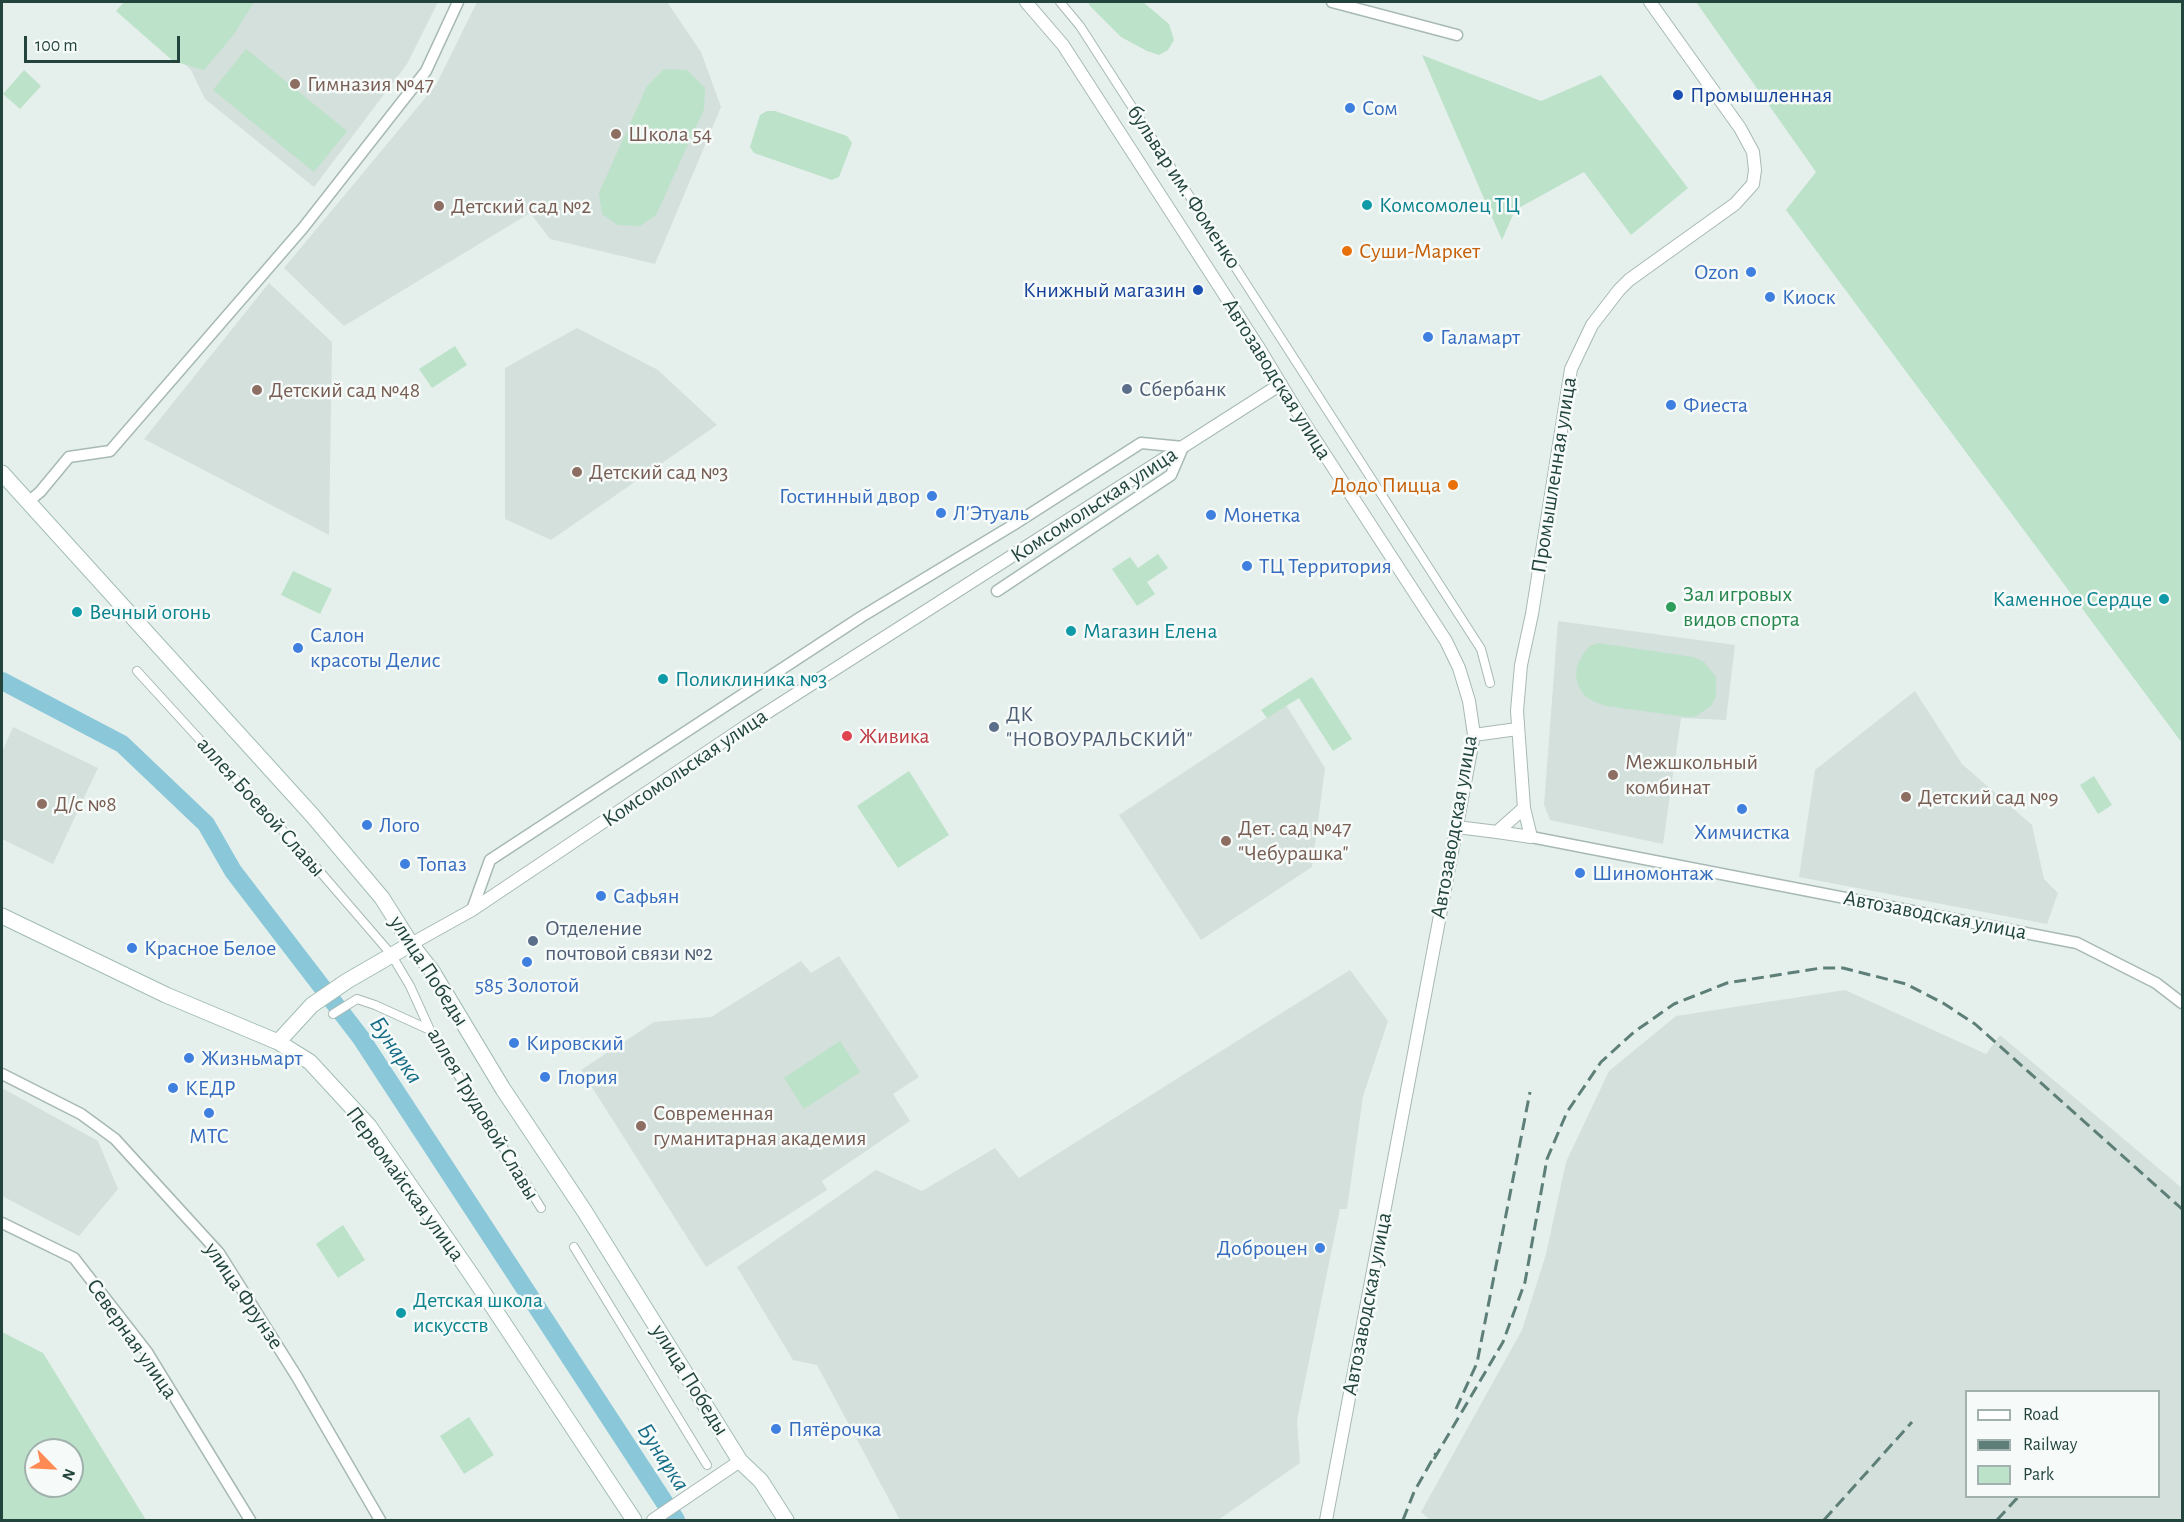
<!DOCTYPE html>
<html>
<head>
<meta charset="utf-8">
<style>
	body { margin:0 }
	#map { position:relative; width:2184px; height:1522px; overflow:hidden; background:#e5f0ec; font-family:"Alegreya Sans",sans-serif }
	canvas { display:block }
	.frame { position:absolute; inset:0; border:3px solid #22443d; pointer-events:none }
	.legend { position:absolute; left:1965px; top:1390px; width:195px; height:108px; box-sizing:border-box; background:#f6fbf9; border:2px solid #a1b2ae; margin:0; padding:8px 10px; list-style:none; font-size:18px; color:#22443d }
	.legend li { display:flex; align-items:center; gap:12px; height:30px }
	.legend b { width:30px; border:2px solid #a1b2ae }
	.north { position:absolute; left:24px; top:1438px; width:60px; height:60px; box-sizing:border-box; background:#f6fbf9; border:2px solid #a1b2ae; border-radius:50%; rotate:114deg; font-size:16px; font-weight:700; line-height:24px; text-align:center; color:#22443d }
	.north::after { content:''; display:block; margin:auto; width:21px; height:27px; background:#ff8a54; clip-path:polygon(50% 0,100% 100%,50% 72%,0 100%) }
	.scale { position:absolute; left:24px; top:36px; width:156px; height:27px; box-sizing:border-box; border:3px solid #22443d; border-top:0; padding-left:8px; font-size:18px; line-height:21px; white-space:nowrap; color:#22443d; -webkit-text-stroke:4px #f6fbf9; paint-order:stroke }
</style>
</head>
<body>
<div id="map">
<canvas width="2184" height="1522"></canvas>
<div class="frame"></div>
<ul class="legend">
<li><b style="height:8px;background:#fff"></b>Road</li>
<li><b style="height:8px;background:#5d7f78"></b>Railway</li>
<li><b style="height:16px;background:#bce2c9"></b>Park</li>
</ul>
<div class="north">N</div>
<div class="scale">100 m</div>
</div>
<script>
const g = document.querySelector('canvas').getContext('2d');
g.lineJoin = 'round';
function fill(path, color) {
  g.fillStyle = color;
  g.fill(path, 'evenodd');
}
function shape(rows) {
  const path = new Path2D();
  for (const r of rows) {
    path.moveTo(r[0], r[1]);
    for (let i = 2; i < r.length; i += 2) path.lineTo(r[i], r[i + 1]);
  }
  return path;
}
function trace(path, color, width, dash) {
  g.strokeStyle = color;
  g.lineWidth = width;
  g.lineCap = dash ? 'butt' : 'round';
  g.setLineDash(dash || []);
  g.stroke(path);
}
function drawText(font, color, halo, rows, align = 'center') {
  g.font = font + ' "Alegreya Sans",sans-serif';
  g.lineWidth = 5;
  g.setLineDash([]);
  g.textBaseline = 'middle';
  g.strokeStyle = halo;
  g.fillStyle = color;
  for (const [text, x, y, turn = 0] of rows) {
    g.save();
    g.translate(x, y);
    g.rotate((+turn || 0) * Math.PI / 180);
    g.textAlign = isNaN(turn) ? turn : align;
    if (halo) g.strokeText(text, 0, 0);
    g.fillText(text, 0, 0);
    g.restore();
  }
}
const built = shape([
	[155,2,438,2,407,64,314,187,205,99,191,70,138,21],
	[477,2,667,2,701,52,721,107,655,264,550,239,530,213,344,326,284,268,436,85],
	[269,283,332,342,329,535,144,439],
	[577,328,658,370,717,425,551,540,505,519,505,368],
	[1558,621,1735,645,1726,720,1681,718,1663,844,1550,820,1544,805],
	[1915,691,1962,764,2032,825,2044,879,2058,893,2047,924,1799,877,1815,770],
	[1286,705,1325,768,1312,867,1201,940,1119,815],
	[13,727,98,768,53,864,2,839,2,752],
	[839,956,919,1077,893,1094,910,1121,822,1181,827,1190,706,1267,581,1070,654,1022,711,1017,801,961,811,973],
	[1350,970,1388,1021,1363,1096,1347,1209,1340,1209,1297,1420,1300,1463,1218,1520,900,1520,817,1365,793,1360,737,1267,876,1170,922,1191,995,1148,1019,1178],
	[1845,990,1986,1054,2000,1035,2182,1188,2182,1520,1430,1520,1421,1512,1522,1330,1546,1254,1566,1162,1609,1071,1676,1016],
	[1966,1392,2158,1392,2158,1496,1966,1496],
	[2,1088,98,1141,118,1189,79,1236,2,1196]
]);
const green = shape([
	[124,2,254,2,234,34,204,70,173,61,116,11],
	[1089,2,1143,2,1169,24,1174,40,1168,50,1159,55,1147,51,1121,37,1089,5],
	[1696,2,2182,2,2182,743,1786,210,1816,172],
	[246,49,347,131,314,172,213,90],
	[1422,55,1541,101,1601,75,1688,188,1631,235,1584,172,1515,210,1502,240],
	[664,69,687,70,705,88,704,109,656,215,640,226,618,225,602,214,599,193,647,86],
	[24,70,41,86,20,109,3,94],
	[767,111,775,111,847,136,852,143,839,177,832,180,754,153,750,147,760,115],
	[455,346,467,365,432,388,419,369],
	[1158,554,1168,568,1147,582,1155,594,1137,606,1112,569,1130,557,1138,568],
	[293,571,332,589,320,614,281,595],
	[1598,643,1693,657,1704,662,1716,677,1716,696,1711,706,1696,716,1687,717,1606,706,1595,702,1585,696,1579,687,1576,677,1577,666,1583,654,1590,646],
	[1312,677,1352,739,1333,751,1299,698,1267,718,1261,710],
	[909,771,949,835,898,868,857,806],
	[2094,776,2112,805,2098,814,2080,785],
	[840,1041,860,1072,804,1109,784,1078],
	[343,1225,365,1260,338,1278,316,1244],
	[2,1332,43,1353,146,1520,2,1520],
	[36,1450,72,1450,72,1486,36,1486],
	[469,1417,494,1455,464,1474,440,1436]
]);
const river = shape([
	[2,681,122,744,206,824,233,871,361,1038,676,1520]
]);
const pedestrian = shape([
	[1060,2,1080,26,1481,649,1490,683],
	[137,671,316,867,391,954,410,986,430,1030,541,1208],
	[333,1014,357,999,375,1005,430,1030],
	[574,1247,707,1465]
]);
const minor = shape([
	[1332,2,1457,35],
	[28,502,40,492,69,457,110,451,303,228,426,71,458,2],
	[1531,837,2077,943,2156,983,2182,1003],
	[472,910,490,860,861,617,1013,525,1141,443,1183,447,1171,475,997,591],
	[2,1074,81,1114,115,1139,219,1253,297,1377,380,1520],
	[2,1223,74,1258,147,1352,250,1520]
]);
const tertiary = shape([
	[1026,2,1063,45,1259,348,1303,421,1446,641,1459,668,1469,701,1474,735,1326,1520],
	[1474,735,1517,729],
	[1457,827,1497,832,1524,808],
	[1497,832,1531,837,1524,808,1517,711,1521,665,1532,614,1571,369,1592,325,1619,290,1629,280,1735,204,1753,184,1755,170,1753,152,1740,128,1650,2],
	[411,944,472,910,746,726,1281,384],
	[653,1520,740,1461]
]);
const secondary = shape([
	[2,473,312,815,382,898,411,944,432,971,503,1089,585,1212,740,1461,761,1481,786,1520],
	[2,916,166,995,278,1042,310,1062,369,1126,473,1277,634,1520],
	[278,1042,312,1005,347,981,411,944]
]);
const rail = shape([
	[1456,1409,1477,1363,1530,1092],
	[1434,1459,1503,1342,1525,1282,1547,1159,1567,1112,1601,1062,1634,1032,1674,1004,1727,983,1821,968,1843,968,1906,984,1943,1003,1975,1024,2182,1209],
	[1403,1520,1414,1492,1436,1453],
	[1824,1520,1912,1422],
	[1997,1520,2019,1496]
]);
const markers = [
	[295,84,6,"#8d6e63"],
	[1678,95,6,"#1a4fb4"],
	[1350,108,6,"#3f7fe0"],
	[616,134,6,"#8d6e63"],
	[1367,205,6,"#0f9aa8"],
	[439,206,6,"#8d6e63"],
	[1347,251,6,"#e8710a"],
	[1751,272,6,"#3f7fe0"],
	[1198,290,6,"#1a4fb4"],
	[1770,297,6,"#3f7fe0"],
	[1428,337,6,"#3f7fe0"],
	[1127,389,6,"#5c6f8a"],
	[257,390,6,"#8d6e63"],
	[1671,405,6,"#3f7fe0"],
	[577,472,6,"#8d6e63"],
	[1453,485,6,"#e8710a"],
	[932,496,6,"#3f7fe0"],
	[941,513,6,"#3f7fe0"],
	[1211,515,6,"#3f7fe0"],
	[1247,566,6,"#3f7fe0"],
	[2164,599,6,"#0f9aa8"],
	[1671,607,6,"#2e9e5b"],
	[77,612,6,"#0f9aa8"],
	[1071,631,6,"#0f9aa8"],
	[298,648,6,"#3f7fe0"],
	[663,679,6,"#0f9aa8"],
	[994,727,6,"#5c6f8a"],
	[847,736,6,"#e0444e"],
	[1613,775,6,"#8d6e63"],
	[1906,797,6,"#8d6e63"],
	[42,804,6,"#8d6e63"],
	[1742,809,6,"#3f7fe0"],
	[367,825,6,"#3f7fe0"],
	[1226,841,6,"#8d6e63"],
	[405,864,6,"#3f7fe0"],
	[1580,873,6,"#3f7fe0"],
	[601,896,6,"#3f7fe0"],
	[533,941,6,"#5c6f8a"],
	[132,948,6,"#3f7fe0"],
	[527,962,6,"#3f7fe0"],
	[514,1043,6,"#3f7fe0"],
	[189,1058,6,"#3f7fe0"],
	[545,1077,6,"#3f7fe0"],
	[173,1088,6,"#3f7fe0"],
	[209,1113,6,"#3f7fe0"],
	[641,1126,6,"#8d6e63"],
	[1320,1248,6,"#3f7fe0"],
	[401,1313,6,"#0f9aa8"],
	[776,1429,6,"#3f7fe0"]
];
const educationNames = [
	["Гимназия №47",307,84],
	["Школа 54",628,134],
	["Детский сад №2",451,206],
	["Детский сад №48",269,390],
	["Детский сад №3",589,472],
	["Межшкольный",1625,762],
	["комбинат",1625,787],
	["Детский сад №9",1918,797],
	["Д/с №8",54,804],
	["Дет. сад №47",1238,828],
	["\"Чебурашка\"",1238,853],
	["Современная",653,1113],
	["гуманитарная академия",653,1138]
];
const transitNames = [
	["Промышленная",1690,95],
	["Книжный магазин",1186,290,"right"]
];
const shopNames = [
	["Сом",1362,108],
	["Ozon",1739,272,"right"],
	["Киоск",1782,297],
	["Галамарт",1440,337],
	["Фиеста",1683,405],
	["Гостинный двор",920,496,"right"],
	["Л'Этуаль",953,513],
	["Монетка",1223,515],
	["ТЦ Территория",1259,566],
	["Салон",310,635],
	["красоты Делис",310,660],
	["Лого",379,825],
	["Химчистка",1742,832,"center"],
	["Топаз",417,864],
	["Шиномонтаж",1592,873],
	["Сафьян",613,896],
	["Красное Белое",144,948],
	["585 Золотой",527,985,"center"],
	["Кировский",526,1043],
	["Жизньмарт",201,1058],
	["Глория",557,1077],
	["КЕДР",185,1088],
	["МТС",209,1136,"center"],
	["Доброцен",1308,1248,"right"],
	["Пятёрочка",788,1429]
];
const streetNames = [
	["бульвар им. Фоменко",1184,187,57],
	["Автозаводская улица",1277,379,58],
	["Промышленная улица",1554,475,-81],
	["Комсомольская улица",1094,505,-33],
	["Комсомольская улица",685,768,-34],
	["аллея Боевой Славы",261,807,48],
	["Автозаводская улица",1454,827,-80],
	["Автозаводская улица",1935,915,11],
	["улица Победы",429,971,57],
	["аллея Трудовой Славы",483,1114,59],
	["Первомайская улица",405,1184,54],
	["улица Фрунзе",244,1296,56],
	["Автозаводская улица",1367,1304,-79],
	["Северная улица",132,1339,55],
	["улица Победы",690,1380,58]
];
const cultureNames = [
	["Комсомолец ТЦ",1379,205],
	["Каменное Сердце",2152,599,"right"],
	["Вечный огонь",89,612],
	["Магазин Елена",1083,631],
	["Поликлиника №3",675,679],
	["Детская школа",413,1300],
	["искусств",413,1325]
];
const foodNames = [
	["Суши-Маркет",1359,251],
	["Додо Пицца",1441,485,"right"]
];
const serviceNames = [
	["Сбербанк",1139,389],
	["ДК",1006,714],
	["\"НОВОУРАЛЬСКИЙ\"",1006,739],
	["Отделение",545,928],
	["почтовой связи №2",545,953]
];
const leisureNames = [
	["Зал игровых",1683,594],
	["видов спорта",1683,619]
];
const healthNames = [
	["Живика",859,736]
];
const waterNames = [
	["Бунарка",396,1050,56],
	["Бунарка",663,1457,57]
];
fill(built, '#d3e0db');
fill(green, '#bce2c9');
trace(river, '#89c7d9', 18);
trace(pedestrian, '#a7b9b4', 10);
trace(minor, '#a7b9b4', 13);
trace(tertiary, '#a7b9b4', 14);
trace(secondary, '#a2bdb5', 17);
trace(pedestrian, '#fff', 8);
trace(minor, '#fff', 10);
trace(tertiary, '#fff', 12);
trace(secondary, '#fff', 15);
trace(rail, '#5d7f78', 3, [12, 6]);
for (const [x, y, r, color] of markers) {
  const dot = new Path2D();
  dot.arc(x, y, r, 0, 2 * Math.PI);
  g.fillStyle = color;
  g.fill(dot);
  trace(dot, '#f6fbf9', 2);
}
drawText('22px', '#785e54', '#f6fbf9', educationNames, 'left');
drawText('22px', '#164399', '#f6fbf9', transitNames, 'left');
drawText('22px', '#366cbe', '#f6fbf9', shopNames, 'left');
drawText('22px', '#22443d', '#f6fbf9', streetNames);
drawText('22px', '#0d838f', '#f6fbf9', cultureNames, 'left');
drawText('22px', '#c56008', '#f6fbf9', foodNames, 'left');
drawText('22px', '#4e5e75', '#f6fbf9', serviceNames, 'left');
drawText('22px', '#27864d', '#f6fbf9', leisureNames, 'left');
drawText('22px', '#be3a42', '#f6fbf9', healthNames, 'left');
drawText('italic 24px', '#156c87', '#f6fbf9', waterNames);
</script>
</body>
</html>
